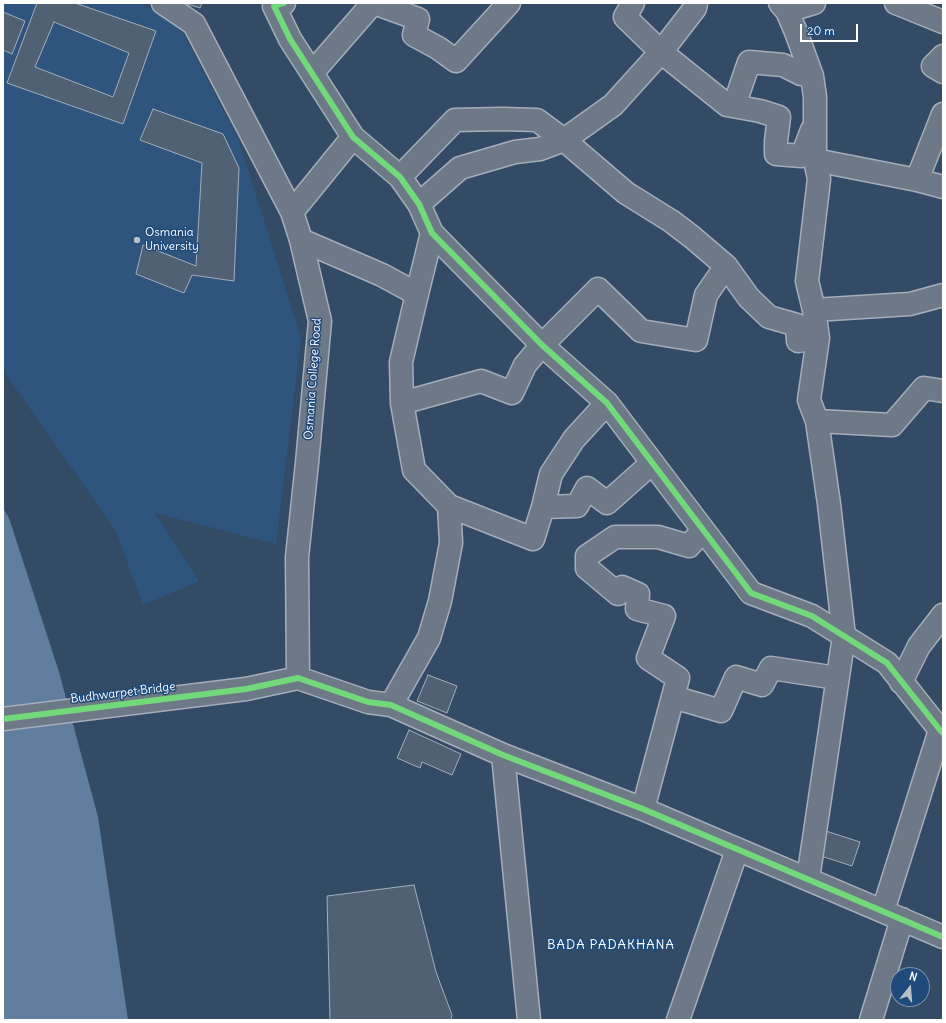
<!DOCTYPE html>
<style>
body{margin:0}
#map{position:relative;width:946px;height:1023px;overflow:hidden;background:#344b65;font-family:Delius,sans-serif}
canvas{display:block}
.frame{position:absolute;inset:0;border:4px solid #fff;pointer-events:none}
.north{position:absolute;left:890px;top:967px;width:40px;height:40px;box-sizing:border-box;background:#1f4a7a;border:1px solid #7992af;border-radius:50%;rotate:17deg;font-size:11px;font-weight:700;line-height:16px;text-align:center;color:#fff}
.north::after{content:'';display:block;margin:auto;width:14px;height:18px;background:#b8c0c9;clip-path:polygon(50% 0,100% 100%,50% 72%,0 100%)}
.scale{position:absolute;left:800px;top:24px;width:58px;height:18px;box-sizing:border-box;border:2px solid #fff;border-top:0;padding-left:5px;font-size:12px;line-height:14px;white-space:nowrap;color:#fff;-webkit-text-stroke:3px #1f4a7a;paint-order:stroke}
</style>
<div id="map">
<canvas width="946" height="1023"></canvas>
<div class="frame"></div>
<div class="north">N</div>
<div class="scale">20 m</div>
</div>
<script>
const ctx = document.querySelector('canvas').getContext('2d');
ctx.lineJoin = 'round';
function fill(path, color) {
  ctx.fillStyle = color;
  ctx.fill(path, 'evenodd');
}
function shape(rows) {
  const path = new Path2D();
  for (const r of rows) {
    path.moveTo(r[0], r[1]);
    for (let i = 2; i < r.length; i += 2) path.lineTo(r[i], r[i + 1]);
  }
  return path;
}
function trace(path, color, width, dash) {
  ctx.strokeStyle = color;
  ctx.lineWidth = width;
  ctx.lineCap = dash ? 'butt' : 'round';
  ctx.setLineDash(dash || []);
  ctx.stroke(path);
}
function write(font, color, halo, rows, align = 'center') {
  ctx.font = font + ' Delius,sans-serif';
  ctx.lineWidth = 3;
  ctx.setLineDash([]);
  ctx.textBaseline = 'middle';
  ctx.strokeStyle = halo;
  ctx.fillStyle = color;
  for (const [text, x, y, turn = 0] of rows) {
    ctx.save();
    ctx.translate(x, y);
    ctx.rotate((+turn || 0) * Math.PI / 180);
    ctx.textAlign = isNaN(turn) ? turn : align;
    if (halo) ctx.strokeText(text, 0, 0);
    ctx.fillText(text, 0, 0);
    ctx.restore();
  }
}
fill(shape([
 [3,3,142,3,180,28,239,141,301,338,276,544,155,513,199,581,143,605,116,531,3,370]
]), '#2f557f');
fill(shape([
 [3,508,9,518,59,672,98,817,128,1020,3,1020]
]), '#617e9e');
const building = shape([
 [37,3,75,3,156,31,123,124,7,83,37,3],
 [54,22,129,53,113,97,35,67,54,22],
 [184,3,202,3,200,8,184,3],
 [3,12,25,21,12,54,3,50,3,12],
 [153,109,223,134,239,168,234,281,192,275,184,293,136,274,143,245,196,266,202,163,140,140,153,109],
 [428,675,457,686,447,713,417,701,428,675],
 [409,730,461,754,452,775,422,762,420,768,397,758,409,730],
 [826,831,860,842,852,866,818,855,826,831],
 [414,885,436,972,452,1015,451,1020,330,1020,327,896,414,885]
]);
fill(building, '#506174');
trace(building, '#a4aeba', 1);
const minor = shape([
 [163,3,194,24,292,212,301,240,320,321,307,463,297,557,298,678],
 [284,3,274,6,290,39,353,137,400,177,419,204,432,233,542,345,607,403,751,593,812,616,887,663,940,730,943,733],
 [374,3,418,19,414,35,438,48,456,61,509,3],
 [633,3,625,17,661,52,727,105,760,111,779,117,776,141,776,154,802,156,812,130],
 [780,3,787,11,796,32,812,76,815,97,815,160,819,179,807,281,814,310,818,338,809,400,817,421,829,504,844,636,808,879],
 [896,3,943,22],
 [787,11,814,3],
 [943,56,933,66,943,72],
 [312,73,373,3],
 [734,106,749,62,783,65,801,74,812,76],
 [815,160,917,180,943,187],
 [400,177,455,120,502,119,537,120,564,140,626,193,671,221,692,237,726,266],
 [917,180,943,114],
 [419,204,460,168,515,152,540,149,564,140,613,105,661,52,695,8,696,3],
 [292,212,353,137],
 [301,240,382,275,417,294],
 [814,310,910,304,943,295],
 [402,403,481,381,512,393,525,365,542,345,598,289,641,331,696,340,706,295,726,266,749,298,769,317,797,325,798,341,818,338],
 [817,421,892,425,924,388,943,391],
 [449,506,533,539,543,507,577,506,587,488,607,503,652,463],
 [543,507,551,474,574,439,607,403],
 [901,682,919,646,943,615],
 [673,697,721,711,736,677,762,685,771,668,837,678],
 [391,705,429,638,440,601,451,543,449,506,414,470,402,403,401,362,417,294,432,233],
 [3,719,246,689,298,678,368,702,391,705,503,755,643,809,943,937],
 [503,755,529,1020],
 [643,809,678,678,648,658,664,616,637,609,638,594,622,587,618,594,587,568,587,556,615,537,658,537,689,546,703,530],
 [883,911,940,730],
 [678,1020,737,850],
 [871,1020,902,919]
]);
trace(minor, '#a4aeba', 25);
trace(minor, '#6d7986', 22);
trace(shape([
 [284,3,274,6,290,39,353,137,400,177,419,204,432,233,542,345,607,403,751,593,812,616,887,663,940,730,943,733],
 [3,719,246,689,298,678,368,702,391,705,503,755,643,809,943,937]
]), '#71d979', 6);
for (const [x, y, r, color] of [
 [137,240,4,"#b8c0c9"]
]) {
  const dot = new Path2D();
  dot.arc(x, y, r, 0, 2 * Math.PI);
  ctx.fillStyle = color;
  ctx.fill(dot);
  trace(dot, '#1f4a7a', 1.5);
}
write('12px', '#fff', '#1f4a7a', [
 ["Osmania",145,233],
 ["University",145,247]
], 'left');
write('12px', '#fff', '#1f4a7a', [
 ["Osmania College Road",313,379,-86],
 ["Budhwarpet Bridge",123,693,-7]
]);
ctx.letterSpacing = '1px';
write('13px', '#fff', '#1f4a7a', [
 ["BADA PADAKHANA",611,945]
]);
ctx.letterSpacing = '0px';
</script>
